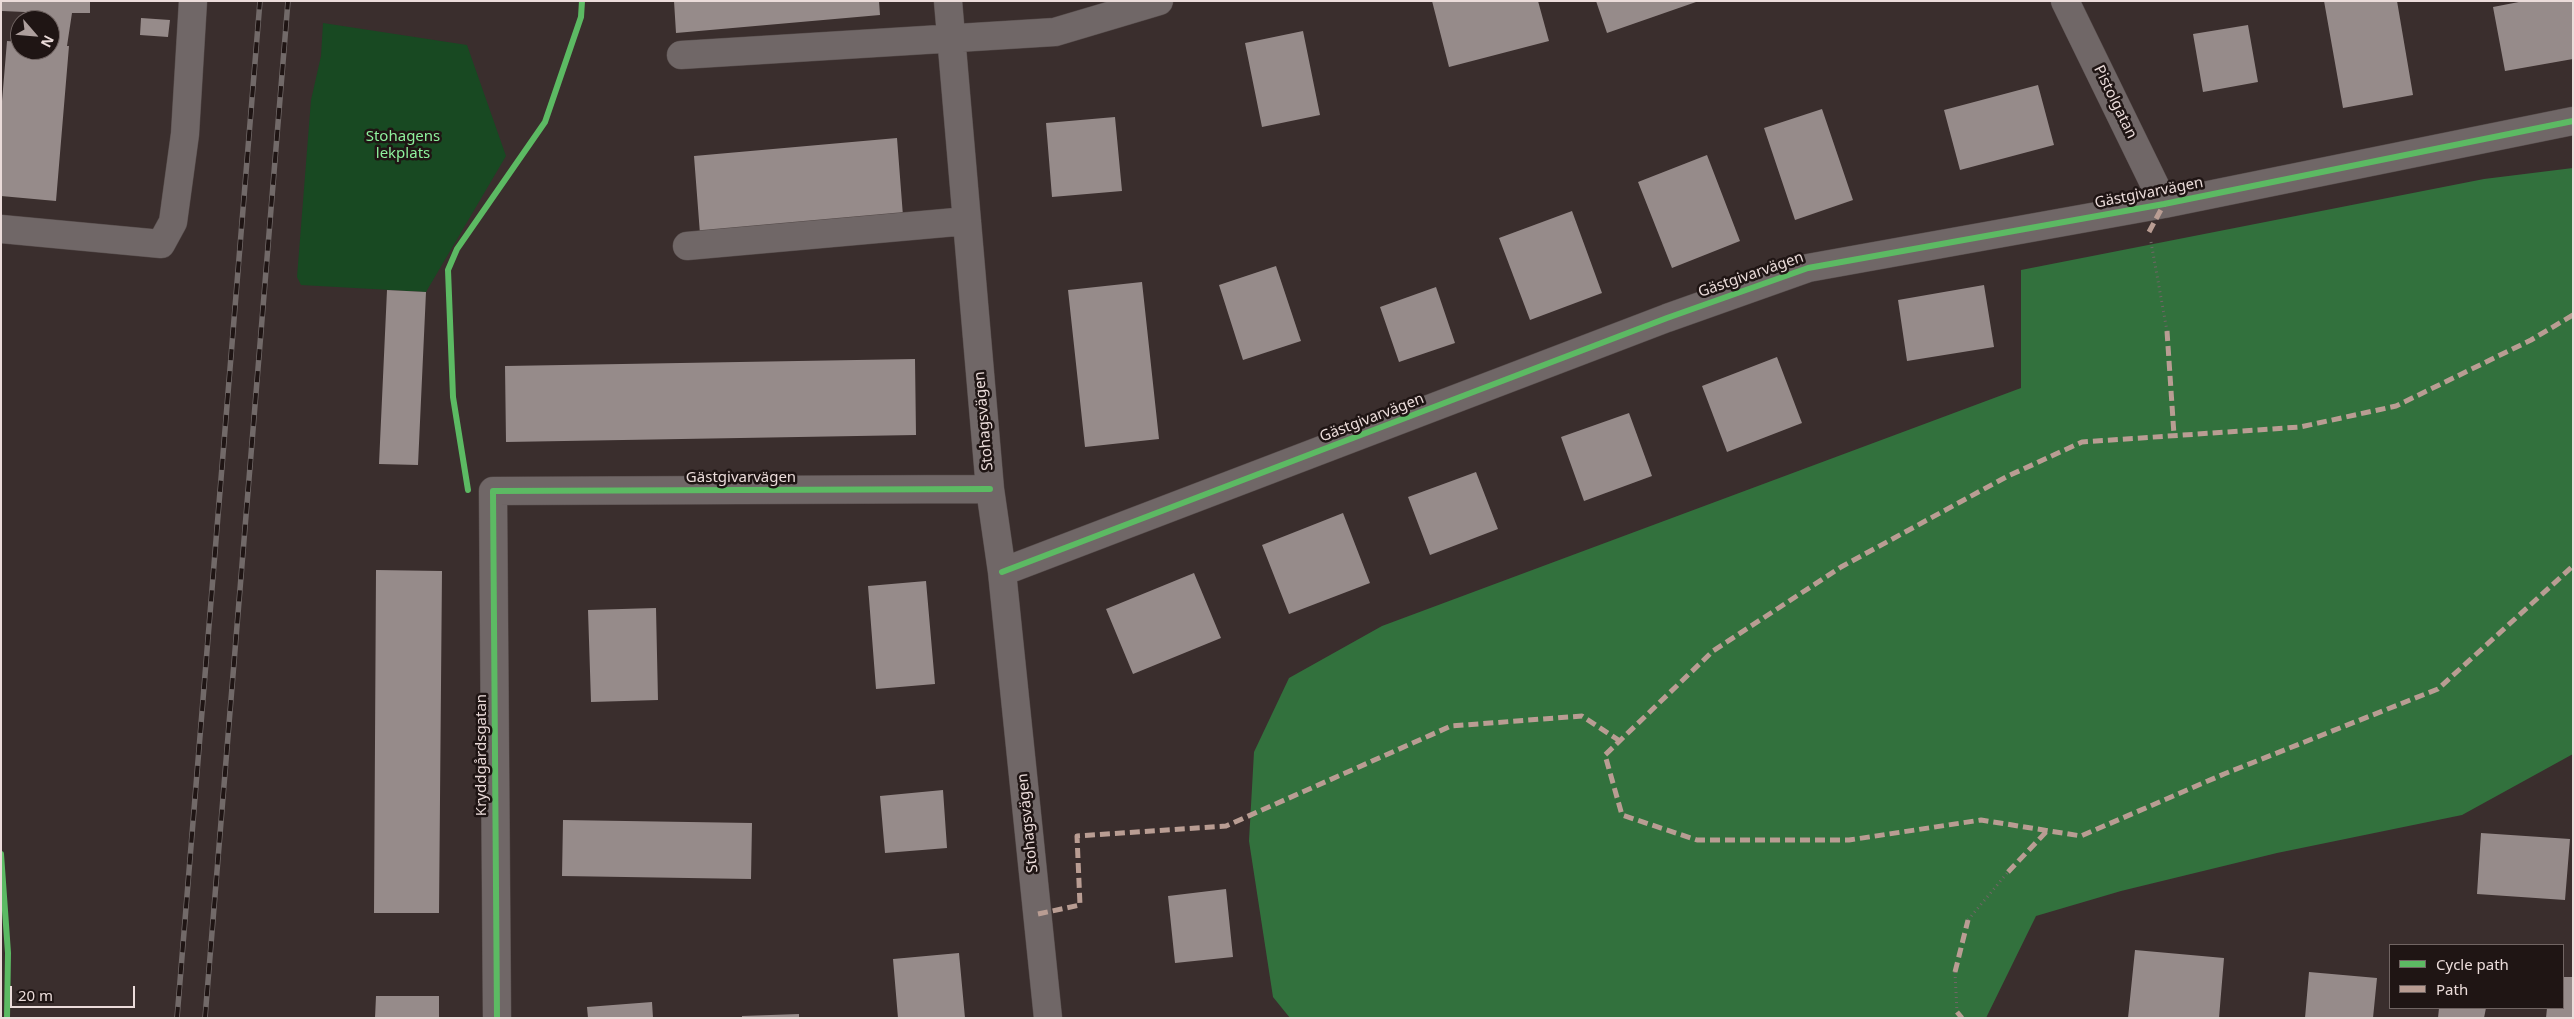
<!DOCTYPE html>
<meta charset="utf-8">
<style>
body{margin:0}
#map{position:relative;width:2574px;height:1019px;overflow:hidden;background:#3a2e2d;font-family:"Noto Sans",sans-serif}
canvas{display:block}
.frame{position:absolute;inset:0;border:2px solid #ebdcda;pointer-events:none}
.legend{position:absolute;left:2389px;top:944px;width:175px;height:65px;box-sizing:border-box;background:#1f1514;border:1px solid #716563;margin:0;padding:6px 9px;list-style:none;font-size:15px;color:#ebdcda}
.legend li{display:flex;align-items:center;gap:10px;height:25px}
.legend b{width:25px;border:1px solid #716563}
.north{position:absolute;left:10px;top:10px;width:50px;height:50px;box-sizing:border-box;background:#1f1514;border:1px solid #716563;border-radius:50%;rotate:117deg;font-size:14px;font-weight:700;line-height:20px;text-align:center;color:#ebdcda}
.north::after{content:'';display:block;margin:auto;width:18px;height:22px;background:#ad9f9d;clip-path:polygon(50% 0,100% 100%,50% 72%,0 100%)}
.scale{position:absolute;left:10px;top:986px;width:125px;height:22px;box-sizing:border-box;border:2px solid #ebdcda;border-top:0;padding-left:6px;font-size:15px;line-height:18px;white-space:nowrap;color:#ebdcda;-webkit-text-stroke:4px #1f1514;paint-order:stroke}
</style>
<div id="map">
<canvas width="2574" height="1019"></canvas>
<div class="frame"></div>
<ul class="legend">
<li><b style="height:6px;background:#5cba63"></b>Cycle path</li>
<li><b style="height:6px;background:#b99d93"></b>Path</li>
</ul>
<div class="north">N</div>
<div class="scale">20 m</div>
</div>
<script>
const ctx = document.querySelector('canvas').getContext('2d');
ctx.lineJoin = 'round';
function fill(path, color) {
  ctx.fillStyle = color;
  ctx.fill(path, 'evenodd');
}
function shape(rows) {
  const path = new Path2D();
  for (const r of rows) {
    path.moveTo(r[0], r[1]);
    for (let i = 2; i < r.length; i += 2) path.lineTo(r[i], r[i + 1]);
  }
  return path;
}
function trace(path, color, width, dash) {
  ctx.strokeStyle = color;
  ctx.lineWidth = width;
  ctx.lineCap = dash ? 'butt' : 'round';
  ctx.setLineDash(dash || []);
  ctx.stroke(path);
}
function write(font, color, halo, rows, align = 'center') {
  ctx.font = font + ' "Noto Sans",sans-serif';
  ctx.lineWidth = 5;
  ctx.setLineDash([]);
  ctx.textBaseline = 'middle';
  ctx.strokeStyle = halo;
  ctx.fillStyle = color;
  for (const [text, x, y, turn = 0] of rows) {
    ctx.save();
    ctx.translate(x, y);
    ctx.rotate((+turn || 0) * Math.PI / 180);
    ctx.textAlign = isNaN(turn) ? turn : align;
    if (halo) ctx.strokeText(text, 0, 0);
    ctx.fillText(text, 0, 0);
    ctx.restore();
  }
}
fill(shape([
 [323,23,467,45,506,156,426,292,301,285,297,277,311,100,321,56]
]), '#184922');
fill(shape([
 [2573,168,2573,754,2462,815,2277,853,2121,891,2036,916,1986,1018,1290,1018,1273,997,1249,841,1254,752,1289,678,1382,626,2021,388,2021,270,2484,179]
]), '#32713d');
fill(shape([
 [2,1,90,1,90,13,72,13,67,46,69,46,56,201,1,196,1,113,7,41,20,42,20,50,50,50,50,20,24,20,25,12,2,11],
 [674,1,879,1,880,15,676,33],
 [1432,1,1538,1,1549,41,1449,67],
 [1596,1,1696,1,1696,2,1607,33],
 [2324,1,2397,1,2413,95,2343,108],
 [2524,1,2573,1,2573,59,2505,71,2493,7],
 [141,18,170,20,168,37,140,35],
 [2248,25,2258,82,2203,92,2193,34],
 [1303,31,1320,115,1262,127,1245,43],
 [2038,85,2054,145,1960,170,1944,110],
 [1822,109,1853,200,1795,220,1764,128],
 [1115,117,1122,191,1052,197,1046,123],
 [897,138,903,216,700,234,694,156],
 [1707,155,1740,241,1672,268,1638,182],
 [1572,211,1602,293,1530,320,1499,238],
 [1276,266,1301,341,1243,360,1219,285],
 [1142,282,1159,439,1085,447,1068,290],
 [1984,285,1994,347,1907,361,1898,300],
 [1436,287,1455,343,1399,362,1380,307],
 [387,290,426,292,418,465,379,464],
 [1777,357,1802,423,1727,452,1702,386],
 [915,359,916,435,506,442,505,366],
 [1629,413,1652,476,1584,501,1561,437],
 [1476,472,1498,529,1430,555,1408,497],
 [1343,513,1370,583,1289,614,1262,545],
 [376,570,442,571,439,913,374,913],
 [1194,573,1221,638,1133,674,1106,609],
 [926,581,935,684,876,689,868,586],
 [656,608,658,700,591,702,588,610],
 [943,790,947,848,885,853,880,796],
 [563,820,752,823,751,879,562,876],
 [2481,833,2570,839,2565,900,2477,894],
 [1226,889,1233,957,1175,963,1168,896],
 [2135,950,2224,958,2219,1018,2128,1018],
 [959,953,965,1018,898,1018,893,959],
 [2309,972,2377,978,2373,1018,2305,1018],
 [2563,977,2573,977,2573,1018,2546,1018,2547,1008,2563,1008],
 [376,996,439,996,439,1018,375,1018],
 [652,1002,653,1018,588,1018,587,1007],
 [2439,1008,2486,1008,2484,1018,2438,1018],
 [799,1014,799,1018,742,1018,742,1016]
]), '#968b8a');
const minor = shape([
 [948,1,990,489,1002,572,1048,1018],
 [2065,1,2164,204],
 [681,55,1055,32,1159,1],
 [1,229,161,244,173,222,185,134,193,1],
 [687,246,967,221],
 [1002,572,1667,318,1808,268,2164,204,2573,121],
 [497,1018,493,491,990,489]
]);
trace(minor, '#554b4a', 29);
trace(shape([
 [2151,242,2167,331],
 [1968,920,2008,872],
 [1955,972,1957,1012]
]), '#6f6665', 3, [1, 4]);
trace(minor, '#706767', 28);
const rail = shape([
 [177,1018,260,1],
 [205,1018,288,1]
]);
trace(rail, '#726a69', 5.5);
trace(rail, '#1f1514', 4, [11]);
trace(shape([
 [2149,232,2164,204],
 [2573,315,2531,340,2396,406,2300,427,2082,442,2006,477,1841,567,1713,651,1605,755,1622,815,1697,840,1849,840,1981,820,2081,836,2224,774,2438,689,2573,566],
 [2167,331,2174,435],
 [2008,872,2047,831],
 [1038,914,1080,905,1077,836,1226,826,1451,726,1582,716,1620,741],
 [1955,972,1968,920],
 [1957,1012,1962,1018]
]), '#b99d93', 5, [10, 5]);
trace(shape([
 [468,490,453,397,448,270,457,249,545,122,581,17,582,1],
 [1002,572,1667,318,1808,268,2164,204,2573,121],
 [1,854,8,953,7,1018],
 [497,1018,493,491,990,489]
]), '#5cba63', 6);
write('15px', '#ebdcda', '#1f1514', [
 ["Pistolgatan",2115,102,64],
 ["Gästgivarvägen",2149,193,-11],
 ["Gästgivarvägen",1751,275,-19],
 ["Gästgivarvägen",1372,418,-21],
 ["Stohagsvägen",984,421,-95],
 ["Gästgivarvägen",741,478],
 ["Kryddgårdsgatan",482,755,-90],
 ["Stohagsvägen",1028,823,-96]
]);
write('15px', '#8ef19d', '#1f1514', [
 ["Stohagens",403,137],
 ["lekplats",403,154]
]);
</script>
